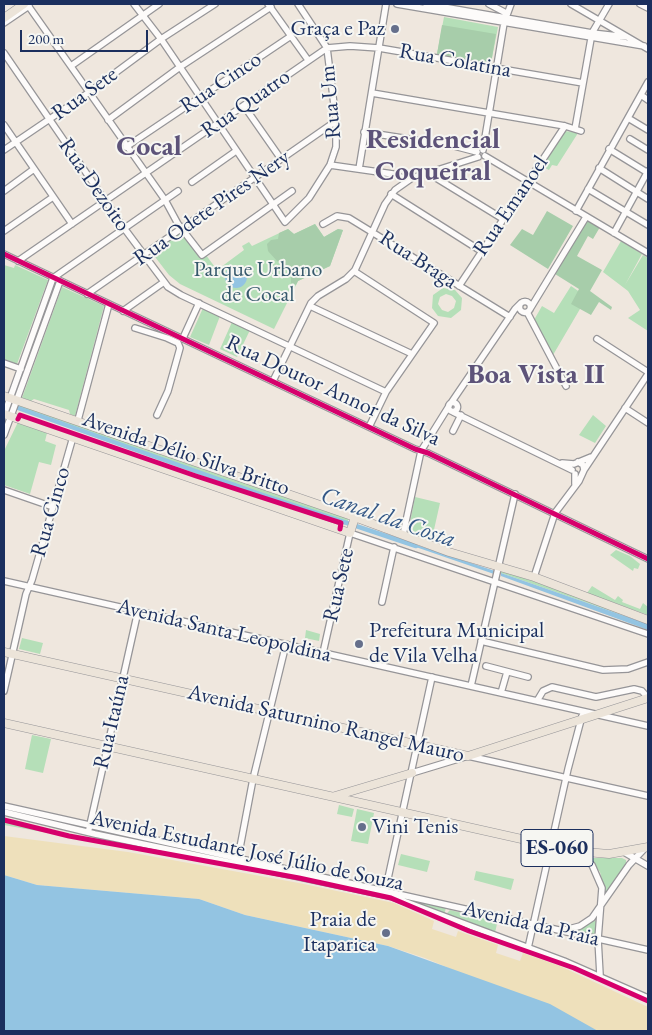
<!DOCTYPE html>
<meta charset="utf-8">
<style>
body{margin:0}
#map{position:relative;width:652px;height:1035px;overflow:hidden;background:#efe7de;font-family:"EB Garamond",serif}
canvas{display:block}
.frame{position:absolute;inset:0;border:5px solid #1b2f5e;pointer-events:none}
.scale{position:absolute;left:20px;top:30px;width:128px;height:22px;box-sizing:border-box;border:2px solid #1b2f5e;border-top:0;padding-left:6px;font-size:15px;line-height:18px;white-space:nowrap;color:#1b2f5e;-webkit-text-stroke:4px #f6f6f2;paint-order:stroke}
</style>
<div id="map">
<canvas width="652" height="1035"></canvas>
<div class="frame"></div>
<div class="scale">200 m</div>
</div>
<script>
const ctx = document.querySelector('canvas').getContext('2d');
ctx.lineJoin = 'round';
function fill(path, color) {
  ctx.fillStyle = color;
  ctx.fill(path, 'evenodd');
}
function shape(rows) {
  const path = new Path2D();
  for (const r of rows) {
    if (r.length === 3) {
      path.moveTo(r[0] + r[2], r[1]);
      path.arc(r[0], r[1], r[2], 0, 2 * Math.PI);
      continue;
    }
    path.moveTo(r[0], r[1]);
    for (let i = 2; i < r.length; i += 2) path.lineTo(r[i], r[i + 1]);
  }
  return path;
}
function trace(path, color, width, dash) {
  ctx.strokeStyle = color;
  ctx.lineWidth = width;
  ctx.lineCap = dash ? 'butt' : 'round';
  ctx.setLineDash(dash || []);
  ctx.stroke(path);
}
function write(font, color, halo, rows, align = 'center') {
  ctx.font = font + ' "EB Garamond",serif';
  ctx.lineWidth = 4;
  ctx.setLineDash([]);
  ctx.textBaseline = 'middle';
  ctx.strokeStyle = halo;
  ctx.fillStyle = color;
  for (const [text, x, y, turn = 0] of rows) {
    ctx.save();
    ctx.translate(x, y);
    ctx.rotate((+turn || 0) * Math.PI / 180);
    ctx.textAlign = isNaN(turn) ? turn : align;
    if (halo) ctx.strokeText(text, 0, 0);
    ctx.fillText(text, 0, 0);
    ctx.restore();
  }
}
fill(shape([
 [444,17,498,27,491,63,437,54],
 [565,131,578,133,557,166,552,165,549,170,541,166],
 [315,224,324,237,338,229,343,230,330,266,298,281,274,329,180,284,169,275,152,253,181,232,200,258,206,255,217,270,244,250,242,246,249,242,252,246,288,229,294,234],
 [621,241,642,254,625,285,643,255,648,258,648,331,628,318,640,310,628,291,603,272],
 [4,265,14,268,15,265,48,280,17,364,4,359],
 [53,285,55,285,16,394,15,393],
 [571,286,587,297,553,355,534,320,542,306,554,313],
 [62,287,104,306,75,416,70,414,69,410,34,399,31,401,22,398],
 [443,288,455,290,462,298,461,310,451,318,438,316,432,308,433,295],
 [446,294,452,296,456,301,454,308,448,312,442,310,438,304,440,297],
 [203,308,220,316,209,345,190,337],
 [232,322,250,330,237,357,220,349],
 [20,404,349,518,346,525,18,409],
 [593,415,606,426,595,443,579,435],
 [18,422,47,433,45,441,56,445,51,465,39,462,30,494,4,485,4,451],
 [415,497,440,503,431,543,408,533],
 [616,550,630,556,640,564,638,569,634,568,633,571,610,555],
 [501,570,648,621,648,624,501,573],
 [592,586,615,600,618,596,623,600,622,602,640,609,643,603,648,607,648,615,587,593],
 [306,630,320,634,319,641,305,638],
 [22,638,43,643,40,654,19,649],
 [32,735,51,739,43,773,25,769],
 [339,805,354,809,352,817,337,814],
 [357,809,374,813,368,844,351,841],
 [4,821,65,836,4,825],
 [96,836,172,854,228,864,95,840],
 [401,854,430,861,427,872,398,865],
 [589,858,622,858,626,860,626,863,606,896,600,872],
 [476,871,514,879,511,890,474,880],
 [393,894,446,908,444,915],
 [450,910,495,921,498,919,495,933,449,916,447,913],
 [593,920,597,921,595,934,576,931]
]), '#b5dfb8');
fill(shape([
 [442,25,496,34,491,63,437,54],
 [547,211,573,226,548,269,510,245,522,229,533,235],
 [587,219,600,227,593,239,588,236,577,256,602,270,590,291,612,307,611,310,599,302,591,315,571,304,579,289,555,274],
 [315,224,324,237,338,229,343,230,330,266,298,281,296,285,291,283,291,271,277,261,268,251,267,244,271,240,278,239,279,233,288,229,294,234]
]), '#a7cdaa');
fill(shape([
 [4,836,128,852,299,883,394,903,434,921,432,929,456,937,458,931,498,945,496,953,520,961,523,953,560,966,648,1007,648,1031,598,1031,425,958,388,946,245,915,199,899,37,885,4,875]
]), '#eee0bb');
fill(shape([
 [236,277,11],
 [411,543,495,571,494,574,410,545],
 [501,573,648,624,648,630,501,576],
 [4,875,37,885,199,899,245,915,388,946,550,1004,598,1031,4,1031]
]), '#93c4e2');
trace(shape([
 [4,403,260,494,416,546]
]), '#93c4e2', 4.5);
const minor = shape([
 [27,4,165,200,178,224,202,255,292,191],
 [134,4,161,39,285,222,309,198,330,165,336,147,336,121,327,48,298,4],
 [268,4,308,60],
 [397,4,644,46],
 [426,4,592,33,627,37],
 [489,4,506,13],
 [571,4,648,49],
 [640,4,648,8],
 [4,23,29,6],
 [4,53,124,228,168,287,181,295,386,392],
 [71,66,159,4],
 [372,93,565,126,581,131],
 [641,95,648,100],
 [244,106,281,159],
 [628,118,648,130],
 [108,120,180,67,271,7],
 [4,125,72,224],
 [575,129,592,33,609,4],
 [364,132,454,146,477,152],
 [630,139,648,150],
 [126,147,291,36],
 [609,149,648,173],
 [4,150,88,93,161,39,215,4],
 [483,150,504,23,511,4],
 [485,156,648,253],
 [330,165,393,174,408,180],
 [599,168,648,199],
 [359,169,386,4],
 [428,173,503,219],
 [192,182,236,151],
 [588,189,648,225],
 [4,191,34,169],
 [391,194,481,251],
 [576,211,648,82],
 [323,224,337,216,349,218,510,317],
 [4,231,53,197],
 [614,233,648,171],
 [4,254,415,449,428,453,648,559],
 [18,261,327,48,350,46,379,48,583,83],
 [354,271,434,323,386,392,369,427],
 [53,278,178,191],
 [459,286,565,126],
 [87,294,336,121],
 [525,307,5.5],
 [310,306,412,354],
 [530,309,586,217],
 [123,311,164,282],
 [527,312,566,386],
 [135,328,167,338,178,343,180,348,168,391,157,415],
 [183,338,199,303],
 [597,339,648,372],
 [4,363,21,369],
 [273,381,311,303,318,296,346,279,355,270,385,204,395,190,412,178,478,157],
 [453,407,4.5],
 [451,403,515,309,521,303],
 [625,408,648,423],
 [453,412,572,470],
 [4,415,53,278],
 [78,420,109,304],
 [453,431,461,415],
 [4,435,60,281],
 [562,463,574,464,591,457],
 [584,470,648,374],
 [575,484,575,474],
 [4,490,53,507],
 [403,535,421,451,449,406],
 [534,577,555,513,579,481,584,470,583,465,578,462],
 [4,581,648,726],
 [382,602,394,547],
 [481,641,603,670,628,669,648,662],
 [323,653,350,533,648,634],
 [486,666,528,677],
 [471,686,515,494],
 [4,691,26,594,32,580,73,437],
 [501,693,507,672],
 [537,701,543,691,552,687,596,697,634,689,642,691,648,698],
 [412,773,468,756,648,796],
 [4,806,648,950],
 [4,812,95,834,390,896,564,961,648,998],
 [89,829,138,611],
 [577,852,592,865,602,888,598,939,600,975],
 [624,852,648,866],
 [238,858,253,779,286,644],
 [385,892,432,677],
 [565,930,580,926,592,918,629,865,645,848],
 [528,948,568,769,582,716]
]);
const major = shape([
 [4,18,24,4],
 [4,396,349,515,449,552,534,577,648,620],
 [4,414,350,533,355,517],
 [4,652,468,756,648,698],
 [4,723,575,851,609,854,648,847],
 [335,796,412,773]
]);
trace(minor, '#969598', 8);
trace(major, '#969598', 9);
trace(minor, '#fdfbfa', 5.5);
trace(major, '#ece4d9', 8);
trace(shape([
 [4,254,415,449,428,453,648,559],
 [18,419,20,415,196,476,341,523,340,529],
 [4,820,69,836,299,878,391,898,469,931,574,968,648,1001]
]), '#d6006c', 5);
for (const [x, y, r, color] of [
 [395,29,5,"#656f8b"],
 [359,644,5,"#656f8b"],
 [362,827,5,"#656f8b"],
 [386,933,5,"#656f8b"]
]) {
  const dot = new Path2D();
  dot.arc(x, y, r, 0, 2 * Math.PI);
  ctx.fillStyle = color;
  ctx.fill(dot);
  trace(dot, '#f6f6f2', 2);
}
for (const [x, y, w] of [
 [557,848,72]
]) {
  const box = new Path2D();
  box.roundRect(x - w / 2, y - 18.5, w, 37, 4);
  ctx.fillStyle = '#f6f6f2';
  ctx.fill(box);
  trace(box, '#1b2f5e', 1);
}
write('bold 21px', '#1b2f5e', null, [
 ["ES-060",557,848]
]);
write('22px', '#1b2f5e', '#f6f6f2', [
 ["Graça e Paz",385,29],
 ["Prefeitura Municipal",369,631,"left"],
 ["de Vila Velha",369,656,"left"],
 ["Vini Tenis",372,827,"left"],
 ["Praia de",376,920],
 ["Itaparica",376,945]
], 'right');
write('22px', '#1b2f5e', '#f6f6f2', [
 ["Rua Colatina",455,61,10],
 ["Rua Cinco",221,83,-34],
 ["Rua Sete",85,94,-36],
 ["Rua Um",331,102,-95],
 ["Rua Quatro",246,104,-35],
 ["Rua Dezoito",94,185,55],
 ["Rua Emanoel",511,206,-56],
 ["Rua Odete Pires Nery",212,208,-35],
 ["Rua Braga",418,260,33],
 ["Rua Doutor Annor da Silva",333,391,25],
 ["Avenida Délio Silva Britto",186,454,19],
 ["Rua Cinco",51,512,-74],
 ["Rua Sete",339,585,-77],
 ["Avenida Santa Leopoldina",224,631,13],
 ["Rua Itaúna",112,722,-77],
 ["Avenida Saturnino Rangel Mauro",326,724,13],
 ["Avenida Estudante José Júlio de Souza",247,851,12],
 ["Avenida da Praia",531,924,13]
]);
write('22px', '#36596c', '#f6f6f2', [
 ["Parque Urbano",258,270],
 ["de Cocal",258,295]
]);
write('italic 24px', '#335786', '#f6f6f2', [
 ["Canal da Costa",388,518,19]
]);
write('bold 28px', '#5d5379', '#f6f6f2', [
 ["Residencial",433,140],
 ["Coqueiral",433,172],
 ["Cocal",149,147],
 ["Boa Vista II",536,375]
]);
</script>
